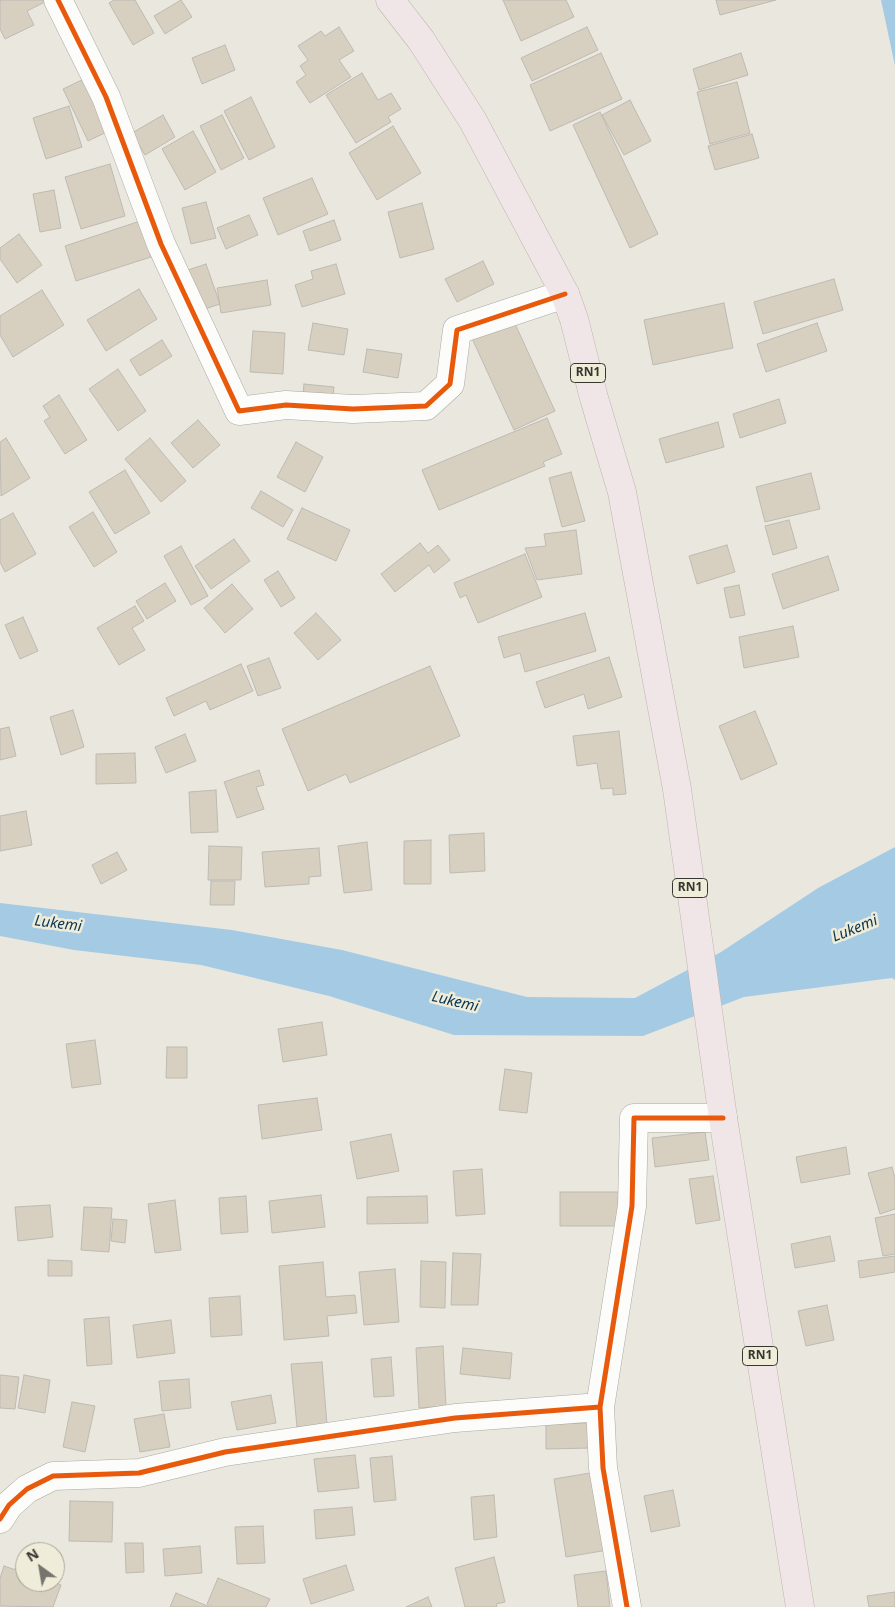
<!DOCTYPE html>
<style>
body{margin:0}
#map{position:relative;width:895px;height:1607px;overflow:hidden;background:#eae8de;font-family:"Noto Sans",sans-serif}
canvas{display:block}
.north{position:absolute;left:15px;top:1542px;width:50px;height:50px;box-sizing:border-box;background:#efecd9;border:1px solid #a5a395;border-radius:50%;rotate:328deg;font-size:14px;font-weight:700;line-height:20px;text-align:center;color:#37362f}
.north::after{content:'';display:block;margin:auto;width:18px;height:22px;background:#76746c;clip-path:polygon(50% 0,100% 100%,50% 72%,0 100%)}
</style>
<div id="map">
<canvas width="895" height="1607"></canvas>
<div class="north">N</div>
</div>
<script>
const ctx = document.querySelector('canvas').getContext('2d');
ctx.lineJoin = 'round';
function fill(path, color) {
  ctx.fillStyle = color;
  ctx.fill(path, 'evenodd');
}
function shape(rows) {
  const path = new Path2D();
  for (const r of rows) {
    path.moveTo(r[0], r[1]);
    for (let i = 2; i < r.length; i += 2) path.lineTo(r[i], r[i + 1]);
  }
  return path;
}
function trace(path, color, width, dash) {
  ctx.strokeStyle = color;
  ctx.lineWidth = width;
  ctx.lineCap = dash ? 'butt' : 'round';
  ctx.setLineDash(dash || []);
  ctx.stroke(path);
}
function write(font, color, halo, rows, align = 'center') {
  ctx.font = font + ' "Noto Sans",sans-serif';
  ctx.lineWidth = 5;
  ctx.setLineDash([]);
  ctx.textBaseline = 'middle';
  ctx.strokeStyle = halo;
  ctx.fillStyle = color;
  for (const [text, x, y, turn = 0] of rows) {
    ctx.save();
    ctx.translate(x, y);
    ctx.rotate((+turn || 0) * Math.PI / 180);
    ctx.textAlign = isNaN(turn) ? turn : align;
    if (halo) ctx.strokeText(text, 0, 0);
    ctx.fillText(text, 0, 0);
    ctx.restore();
  }
}
fill(shape([
 [881,0,895,0,895,66],
 [895,847,895,980,892,978,744,997,643,1036,454,1035,329,996,201,965,74,950,0,936,0,903,232,930,342,950,527,997,635,998,721,952,818,888]
]), '#a5cbe4');
const building = shape([
 [0,0,44,0,45,2,27,11,34,25,5,39,0,29,0,0],
 [114,0,135,0,154,33,133,45,109,3,114,0],
 [181,0,192,17,165,34,154,16,181,0],
 [503,0,566,0,574,17,521,41,503,0],
 [716,0,776,0,720,15,716,0],
 [339,27,354,51,339,60,351,77,310,103,296,82,306,75,300,66,308,60,298,46,321,31,325,36,339,27],
 [587,27,598,50,532,81,521,58,587,27],
 [225,45,235,70,202,84,192,58,225,45],
 [601,53,622,99,550,131,530,85,601,53],
 [741,53,748,75,699,90,693,69,741,53],
 [362,73,378,100,391,93,401,109,388,117,391,122,356,143,326,95,362,73],
 [88,77,113,129,88,141,63,89,88,77],
 [737,82,750,133,710,144,697,92,737,82],
 [251,97,275,147,249,160,224,111,251,97],
 [630,100,651,141,624,155,602,115,630,100],
 [69,106,82,147,46,159,33,118,69,106],
 [600,112,658,234,630,248,573,125,600,112],
 [163,115,175,137,145,155,132,133,163,115],
 [222,115,244,158,221,170,200,126,222,115],
 [393,126,421,173,377,200,349,153,393,126],
 [193,131,216,172,185,190,162,149,193,131],
 [752,134,759,158,715,170,708,146,752,134],
 [110,164,125,216,81,229,65,177,110,164],
 [312,178,328,214,278,235,263,198,312,178],
 [54,190,61,228,40,232,33,194,54,190],
 [206,202,216,238,191,244,182,208,206,202],
 [422,203,434,249,400,258,388,212,422,203],
 [249,215,258,235,226,249,217,228,249,215],
 [334,220,341,240,310,251,303,231,334,220],
 [140,221,151,257,76,281,65,246,140,221],
 [19,234,42,265,17,283,0,259,0,248,19,234],
 [483,261,494,284,457,302,445,279,483,261],
 [206,264,220,304,202,310,188,270,206,264],
 [336,264,345,294,302,307,295,285,313,279,311,271,336,264],
 [834,279,843,310,763,334,754,302,834,279],
 [267,280,271,305,221,313,217,288,267,280],
 [139,289,157,319,106,351,87,320,139,289],
 [42,290,64,325,13,357,0,335,0,316,42,290],
 [724,303,733,348,653,365,644,320,724,303],
 [511,315,555,411,514,430,470,334,511,315],
 [313,323,348,329,344,355,308,350,313,323],
 [817,323,827,351,766,372,757,344,817,323],
 [253,331,285,333,283,374,250,372,253,331],
 [162,340,172,356,140,376,130,360,162,340],
 [367,349,402,354,398,378,363,372,367,349],
 [118,369,146,411,118,431,89,389,118,369],
 [304,384,334,387,332,406,302,404,304,384],
 [59,395,87,440,65,454,44,421,50,417,43,406,59,395],
 [779,399,786,423,740,438,733,414,779,399],
 [547,418,562,454,543,462,545,466,439,510,422,470,547,418],
 [198,420,220,445,193,468,171,443,198,420],
 [718,422,724,447,666,463,659,439,718,422],
 [6,438,30,478,1,496,0,442,6,438],
 [150,438,186,481,161,502,125,459,150,438],
 [296,442,323,457,305,492,277,477,296,442],
 [125,470,150,513,115,534,89,492,125,470],
 [571,472,585,521,562,527,549,478,571,472],
 [811,473,820,509,765,522,756,487,811,473],
 [261,491,293,510,283,527,251,508,261,491],
 [302,508,350,530,336,561,287,539,302,508],
 [93,512,117,552,94,567,69,527,93,512],
 [13,513,36,554,5,572,0,562,0,520,13,513],
 [789,520,797,548,773,555,765,526,789,520],
 [576,530,582,574,537,580,525,548,546,546,544,534,576,530],
 [234,539,250,561,211,589,195,566,234,539],
 [420,543,428,553,438,545,450,560,434,573,429,565,395,592,381,574,420,543],
 [727,545,735,572,697,584,689,556,727,545],
 [181,546,208,596,191,605,164,556,181,546],
 [525,554,542,597,478,623,466,595,460,598,454,583,525,554],
 [828,556,839,590,783,609,772,574,828,556],
 [278,571,295,598,281,607,264,580,278,571],
 [165,583,176,601,147,619,136,601,165,583],
 [232,584,253,609,225,633,204,608,232,584],
 [739,585,745,615,730,618,724,588,739,585],
 [135,606,144,621,132,628,145,650,119,665,97,628,135,606],
 [316,613,341,640,318,660,294,633,316,613],
 [585,613,596,651,525,672,520,653,504,658,498,637,585,613],
 [23,617,38,651,20,659,5,625,23,617],
 [793,626,799,657,744,668,739,637,793,626],
 [609,657,622,697,588,709,584,694,545,708,536,682,609,657],
 [269,658,281,688,258,696,247,666,269,658],
 [241,664,253,691,210,710,206,701,174,716,166,698,241,664],
 [430,666,460,736,350,783,346,774,308,791,282,729,430,666],
 [73,710,84,747,61,755,50,717,73,710],
 [755,711,777,764,741,780,719,726,755,711],
 [9,727,16,756,0,760,0,729,9,727],
 [619,731,626,794,613,795,613,788,601,789,597,763,577,766,573,736,619,731],
 [185,734,196,761,166,773,155,747,185,734],
 [135,753,136,783,96,784,96,754,135,753],
 [259,770,264,785,256,787,264,809,237,818,224,782,259,770],
 [216,790,218,832,191,833,189,792,216,790],
 [26,811,32,845,0,851,0,816,26,811],
 [484,833,485,871,450,873,449,835,484,833],
 [431,840,431,884,404,884,404,841,431,840],
 [367,842,372,890,344,893,338,846,367,842],
 [209,846,242,847,241,880,208,880,209,846],
 [319,848,321,876,309,877,309,884,265,887,262,852,319,848],
 [117,852,127,870,101,884,92,865,117,852],
 [211,881,235,881,234,905,210,905,211,881],
 [322,1022,327,1055,283,1062,278,1029,322,1022],
 [95,1040,101,1084,72,1088,66,1044,95,1040],
 [167,1047,187,1047,187,1078,166,1078,167,1047],
 [505,1069,532,1073,527,1113,499,1110,505,1069],
 [317,1098,322,1130,262,1139,258,1105,317,1098],
 [705,1132,709,1160,655,1167,652,1138,705,1132],
 [391,1134,399,1171,357,1179,350,1142,391,1134],
 [846,1147,850,1174,801,1183,796,1157,846,1147],
 [892,1167,895,1178,895,1209,880,1214,868,1173,892,1167],
 [482,1169,485,1214,456,1216,453,1171,482,1169],
 [713,1176,720,1220,696,1224,689,1179,713,1176],
 [560,1192,619,1192,619,1226,560,1226,560,1192],
 [321,1195,325,1227,272,1233,269,1201,321,1195],
 [246,1196,248,1232,221,1234,219,1198,246,1196],
 [427,1196,428,1223,367,1224,367,1197,427,1196],
 [175,1200,181,1250,155,1253,148,1204,175,1200],
 [50,1205,53,1237,18,1241,15,1207,50,1205],
 [84,1207,112,1208,109,1252,81,1250,84,1207],
 [895,1214,895,1254,883,1256,875,1218,895,1214],
 [113,1219,127,1220,125,1243,111,1241,113,1219],
 [830,1236,835,1261,795,1268,791,1244,830,1236],
 [453,1253,481,1254,478,1305,451,1305,453,1253],
 [895,1256,895,1272,860,1278,858,1261,895,1256],
 [48,1260,72,1261,72,1276,48,1276,48,1260],
 [421,1261,446,1262,445,1308,420,1307,421,1261],
 [323,1262,326,1297,355,1295,357,1313,327,1316,329,1336,284,1340,279,1266,323,1262],
 [395,1269,399,1322,364,1325,359,1272,395,1269],
 [240,1296,242,1335,211,1337,209,1298,240,1296],
 [827,1305,834,1340,806,1346,798,1311,827,1305],
 [109,1317,112,1364,87,1366,84,1319,109,1317],
 [171,1320,175,1353,137,1358,133,1325,171,1320],
 [443,1346,446,1406,419,1408,416,1348,443,1346],
 [463,1348,512,1353,510,1379,460,1374,463,1348],
 [391,1357,394,1396,374,1397,371,1359,391,1357],
 [322,1362,327,1425,297,1427,291,1364,322,1362],
 [0,1375,19,1377,15,1409,0,1408,0,1375],
 [24,1375,50,1380,45,1413,18,1408,24,1375],
 [189,1379,191,1408,162,1411,159,1381,189,1379],
 [271,1395,276,1423,237,1430,231,1402,271,1395],
 [72,1402,95,1406,85,1452,63,1447,72,1402],
 [164,1414,170,1447,140,1452,134,1419,164,1414],
 [592,1423,592,1448,546,1449,546,1424,592,1423],
 [355,1455,359,1488,318,1492,314,1459,355,1455],
 [392,1456,396,1500,374,1502,370,1458,392,1456],
 [596,1472,608,1550,566,1557,554,1479,596,1472],
 [673,1490,680,1526,651,1532,644,1496,673,1490],
 [494,1495,497,1537,474,1540,471,1497,494,1495],
 [70,1501,113,1502,112,1542,69,1541,70,1501],
 [352,1507,355,1535,316,1539,314,1510,352,1507],
 [263,1526,265,1563,237,1564,235,1527,263,1526],
 [125,1543,143,1543,144,1572,126,1573,125,1543],
 [200,1546,202,1573,165,1576,163,1549,200,1546],
 [494,1557,505,1602,496,1604,497,1607,465,1607,455,1568,494,1557],
 [346,1565,354,1590,311,1604,303,1579,346,1565],
 [4,1566,25,1573,25,1582,53,1582,61,1585,53,1607,0,1606,0,1578,4,1566],
 [606,1571,610,1607,578,1607,574,1575,606,1571],
 [218,1578,270,1599,266,1607,213,1607,207,1604,218,1578],
 [895,1592,895,1607,869,1607,867,1596,895,1592],
 [176,1593,210,1607,170,1607,176,1593],
 [428,1597,432,1607,406,1607,428,1597]
]);
fill(building, '#d7cfc0');
trace(building, '#bdbab3', 1);
const minor = shape([
 [58,0,106,97,161,244,239,411,286,405,353,409,426,406,450,384,457,330,565,294],
 [0,1519,9,1505,27,1489,53,1476,139,1473,225,1452,455,1418,600,1407],
 [627,1607,603,1468,600,1407,632,1206,634,1118,723,1118]
]);
const trunk = shape([
 [390,0,421,40,473,121,565,294,574,319,594,398,622,492,677,789,723,1118,800,1607]
]);
trace(minor, '#aaa8a0', 29);
trace(trunk, '#c0b3b0', 29);
trace(minor, '#fcfcfa', 28);
trace(trunk, '#f0e6e7', 28);
trace(shape([
 [58,0,106,97,161,244,239,411,286,405,353,409,426,406,450,384,457,330,565,294],
 [0,1519,9,1505,27,1489,53,1476,139,1473,225,1452,455,1418,600,1407],
 [627,1607,603,1468,600,1407,632,1206,634,1118,723,1118]
]), '#e8590c', 5);
for (const [x, y, w] of [
 [588,373,35],
 [690,888,35],
 [760,1356,35]
]) {
  const box = new Path2D();
  box.roundRect(x - w / 2, y - 9.5, w, 19, 4);
  ctx.fillStyle = '#efecd9';
  ctx.fill(box);
  trace(box, '#37362f', 1);
}
write('bold 12px', '#37362f', null, [
 ["RN1",588,373],
 ["RN1",690,888],
 ["RN1",760,1356]
]);
write('italic 15px', '#0a3652', '#efecd9', [
 ["Lukemi",58,924,7],
 ["Lukemi",855,929,-22],
 ["Lukemi",455,1002,13]
]);
</script>
